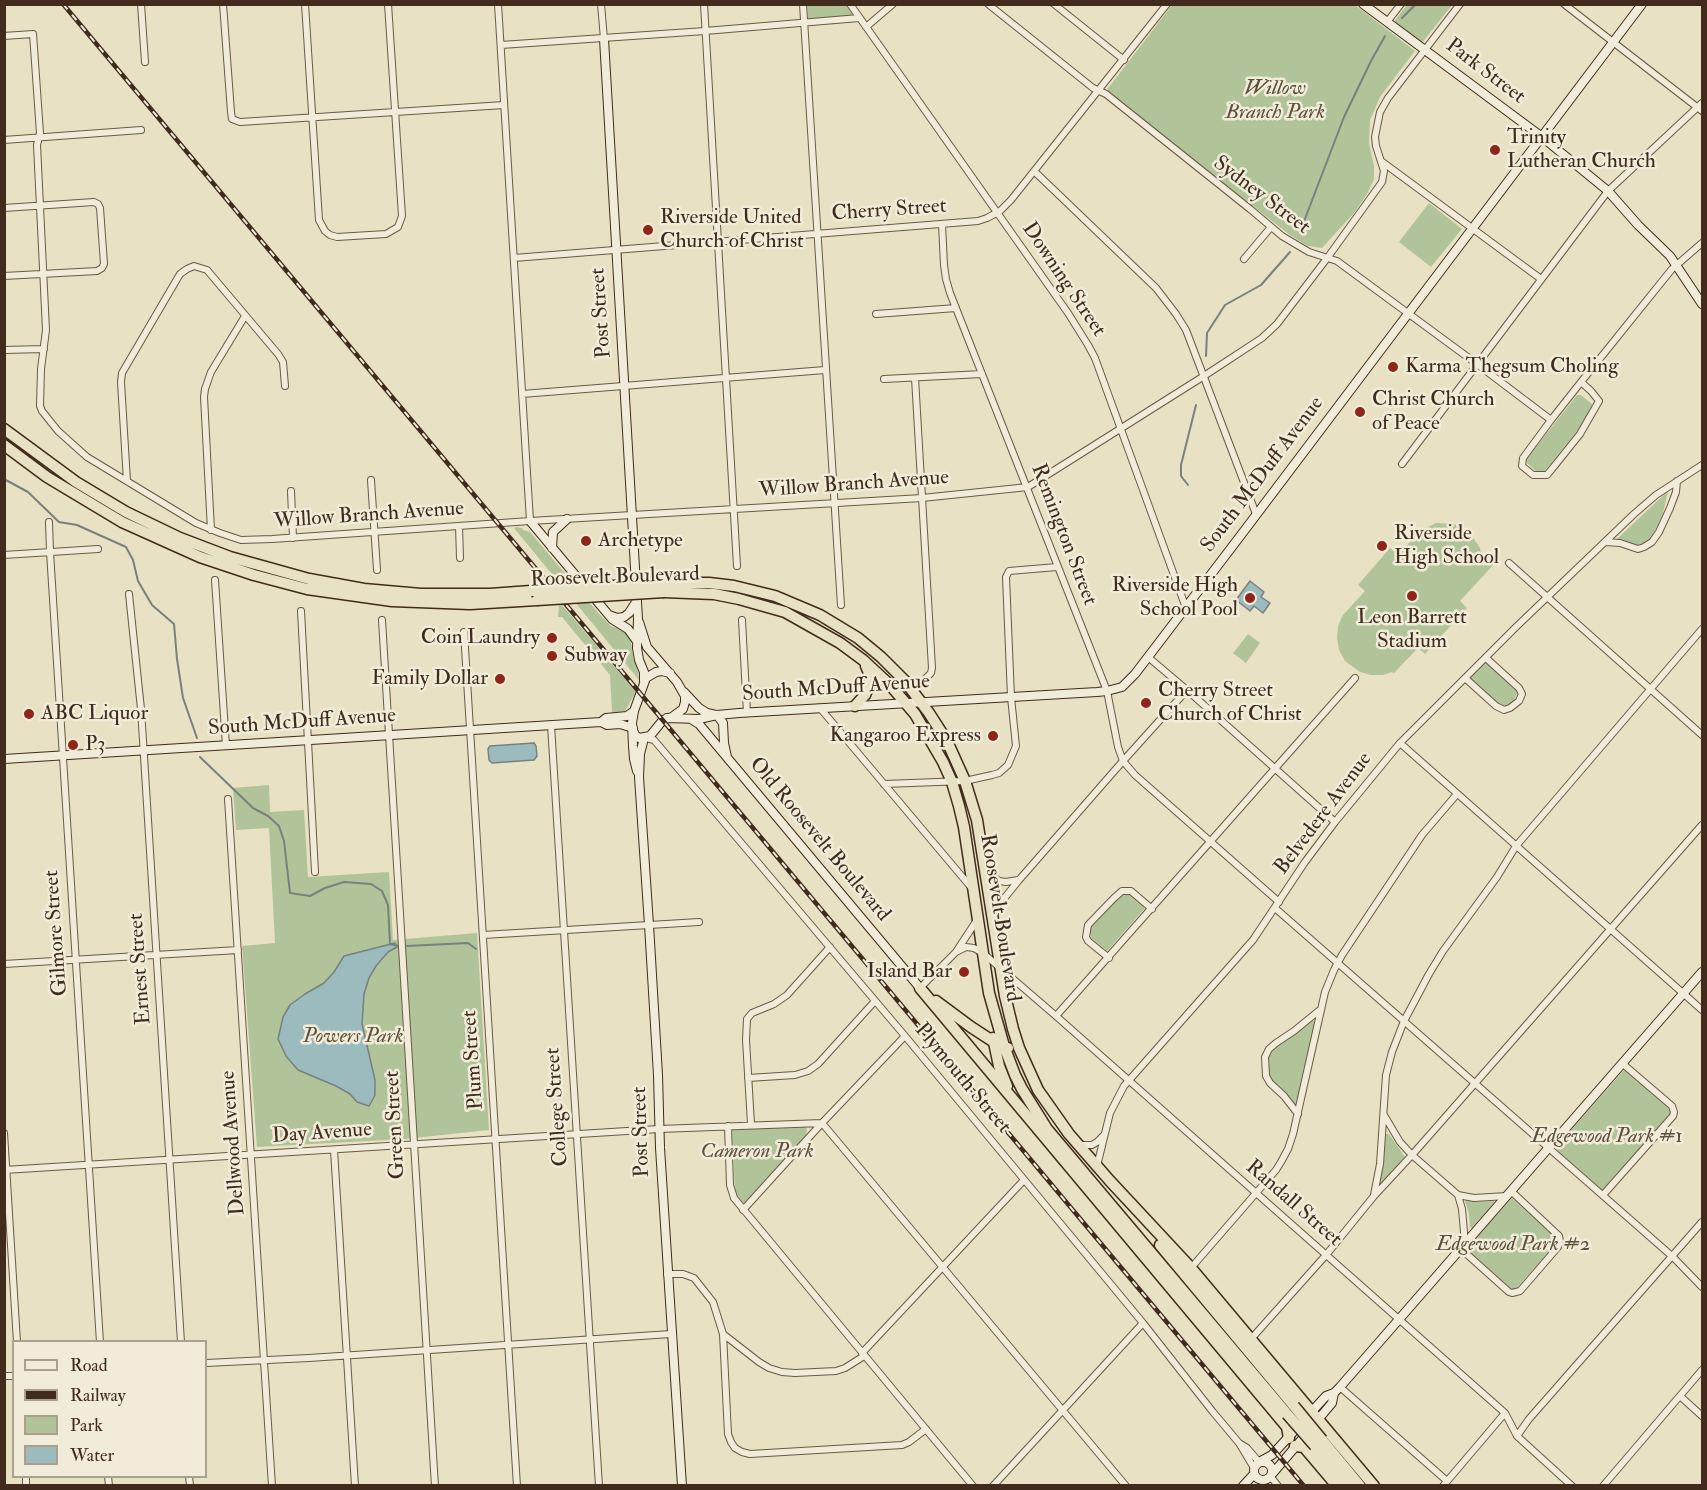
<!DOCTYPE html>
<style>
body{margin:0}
#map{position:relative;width:1707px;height:1490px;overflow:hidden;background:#e9e1c4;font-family:"IM FELL Double Pica",serif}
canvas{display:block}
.frame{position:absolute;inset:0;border:6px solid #412b1c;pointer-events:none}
.legend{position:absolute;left:12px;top:1340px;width:195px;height:138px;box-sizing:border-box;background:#f1ecd9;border:2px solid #ab9f8d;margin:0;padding:8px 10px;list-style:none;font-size:18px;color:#412b1c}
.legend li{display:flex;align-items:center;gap:12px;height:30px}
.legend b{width:30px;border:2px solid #ab9f8d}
</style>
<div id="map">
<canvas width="1707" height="1490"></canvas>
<div class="frame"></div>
<ul class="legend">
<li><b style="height:8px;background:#f1ecd9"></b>Road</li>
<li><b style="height:8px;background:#412b1c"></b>Railway</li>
<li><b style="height:16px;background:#b1c499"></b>Park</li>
<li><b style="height:16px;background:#9cbbbf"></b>Water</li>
</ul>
</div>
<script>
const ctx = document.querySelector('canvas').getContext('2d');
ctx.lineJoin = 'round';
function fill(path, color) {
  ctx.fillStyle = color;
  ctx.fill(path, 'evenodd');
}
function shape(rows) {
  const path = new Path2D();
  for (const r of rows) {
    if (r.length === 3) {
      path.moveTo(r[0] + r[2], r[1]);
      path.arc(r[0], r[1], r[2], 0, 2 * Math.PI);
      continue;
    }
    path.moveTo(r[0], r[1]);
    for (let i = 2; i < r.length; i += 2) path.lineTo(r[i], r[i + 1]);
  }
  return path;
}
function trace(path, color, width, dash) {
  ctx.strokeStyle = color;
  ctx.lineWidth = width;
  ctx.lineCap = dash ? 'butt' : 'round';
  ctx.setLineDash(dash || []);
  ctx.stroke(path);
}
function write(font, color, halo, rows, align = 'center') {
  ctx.font = font + ' "IM FELL Double Pica",serif';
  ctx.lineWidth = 5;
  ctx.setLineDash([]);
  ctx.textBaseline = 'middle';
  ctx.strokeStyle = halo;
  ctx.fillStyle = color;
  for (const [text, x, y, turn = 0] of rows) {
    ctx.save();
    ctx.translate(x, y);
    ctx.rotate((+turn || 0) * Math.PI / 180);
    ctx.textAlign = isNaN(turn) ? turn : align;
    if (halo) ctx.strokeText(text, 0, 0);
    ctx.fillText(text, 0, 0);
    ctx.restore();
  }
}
fill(shape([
 [807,5,846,5,853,15,808,19],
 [1172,5,1355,5,1415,51,1380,97,1370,120,1369,143,1374,166,1374,179,1367,194,1354,213,1322,248,1308,246,1290,235,1106,91],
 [1407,5,1452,5,1422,43,1393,23],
 [1429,203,1462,229,1431,267,1399,242],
 [1577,395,1581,395,1592,404,1593,406,1592,412,1544,472,1537,472,1527,463,1527,458],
 [1668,491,1663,513,1651,539,1646,543,1637,545,1628,543,1617,539],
 [1436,523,1454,524,1470,533,1480,548,1483,567,1491,557,1496,562,1460,601,1467,608,1425,654,1418,648,1394,673,1392,672,1383,675,1371,675,1360,672,1345,661,1339,650,1337,638,1338,626,1343,615,1365,591,1358,585,1390,548,1398,555,1420,531],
 [516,527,522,528,523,530,530,532,600,615,611,626,622,630,628,635,631,642,633,656,638,672,639,680,514,528],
 [559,605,562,605,636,692,625,711,612,713,610,675,562,617,558,617],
 [1248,634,1260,643,1246,663,1233,653],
 [1487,660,1516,688,1517,694,1514,700,1508,706,1503,707,1494,702,1469,678],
 [269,785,270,812,304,810,308,877,389,872,393,940,477,933,489,1130,405,1139,257,1147,242,946,275,943,269,828,236,830,233,788],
 [1123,893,1131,894,1144,905,1145,908,1107,951,1091,938,1090,929,1117,897],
 [1311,1021,1314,1021,1315,1024,1297,1105,1295,1106,1271,1081,1267,1069,1269,1055,1280,1042,1302,1029],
 [1624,1070,1673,1111,1602,1190,1555,1148],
 [804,1126,807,1129,806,1136,744,1203,740,1202,735,1191,732,1128],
 [1387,1134,1389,1134,1405,1157,1378,1187,1385,1147,1385,1135],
 [1512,1198,1560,1240,1514,1291,1466,1249],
 [1467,1200,1477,1202,1494,1201,1494,1203,1472,1228,1470,1227,1469,1214,1465,1201]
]), '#b1c499');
const water = shape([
 [1250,581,1264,592,1261,597,1270,603,1263,613,1254,606,1250,611,1236,600,1250,581],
 [534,743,536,746,537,756,534,760,492,763,489,760,488,749,490,746,534,743],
 [395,943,397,947,388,952,376,966,369,978,364,994,362,1024,375,1080,375,1095,369,1106,357,1102,350,1094,336,1086,298,1070,286,1056,278,1039,283,1017,290,1005,305,994,324,983,334,972,344,956,395,943]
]);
fill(water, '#9cbbbf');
trace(water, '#78817e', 1.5);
trace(shape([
 [1402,18,1416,4],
 [1303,224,1344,117,1371,61,1385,36],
 [1206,356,1207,333,1225,305,1261,285,1290,252],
 [4,479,28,492,59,522,77,525,126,547,133,560,138,581,152,605,174,624,177,659,183,698,197,738],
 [1188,485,1181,476,1181,465,1196,405],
 [200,757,253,808,268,816,279,826,284,841,290,893,310,896,325,888,344,882,371,884,382,891,388,905,390,944,399,946],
 [407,946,468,943,476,949]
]), '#78817e', 2);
const street = shape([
 [141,4,145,62],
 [223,4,231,112,232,119,240,122,504,105],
 [305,4,319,220,325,231,330,235,337,237,386,234,398,227,402,216,388,4],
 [498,4,530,521],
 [601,4,604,39],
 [704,4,737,566],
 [803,4,841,605],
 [850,4,1068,313,1088,345,1095,358,1186,608],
 [988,4,1093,88,1106,94,1250,209,1282,236,1309,252,1337,261,1477,364,1551,420],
 [1054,4,1124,60],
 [1564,4,1702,111],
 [1387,22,1401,4],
 [866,27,893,4],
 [4,36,33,34,40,133,37,145,46,330,41,369,40,406,42,411,58,431,87,457,196,523,220,533,241,540,272,539,530,521,922,498,1028,487,1204,376,1262,338,1277,324,1328,257,1382,182,1384,171,1376,146,1375,137,1380,112,1388,98,1460,4],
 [501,45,705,31,859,18],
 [4,140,141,130],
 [1381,161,1541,279],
 [1034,171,1156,288,1176,314,1186,330,1256,514],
 [4,208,94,202,98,204,100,208,104,264,102,268,97,271,4,276],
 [942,224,944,265,946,279,950,293,1107,691,1118,747,1123,761,1135,775,1279,902],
 [514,258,978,221,987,218,1000,211,1011,200,1167,4],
 [1244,259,1271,227],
 [876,314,956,308],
 [4,350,44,349],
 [915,378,932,668,931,673,926,678],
 [884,379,982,374],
 [1581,382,1591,391,1599,401,1580,434,1556,464,1547,475,1533,475,1522,466,1523,458,1551,420,1581,382,1672,269,1702,243],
 [522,394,825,370],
 [1402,464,1608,191,1702,103],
 [371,480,377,570],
 [127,481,121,382,122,373,180,274,187,269,194,266,207,270,278,354,283,362,285,386],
 [291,491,293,538],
 [49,522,50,552,100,1342],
 [459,526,460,558],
 [211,530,204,397,205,389,211,372,245,316],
 [1606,542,1620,543,1638,549,1644,547,1652,542,1659,532,1670,508,1676,492,1677,481],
 [4,555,98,549],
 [1509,563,1702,735],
 [215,580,226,746],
 [129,594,141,709,181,1342],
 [301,611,315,872],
 [382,620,435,1486],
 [742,620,747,713],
 [464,632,517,1486],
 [1148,657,1187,690,1335,822],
 [1465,678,1496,706,1504,710,1510,708,1519,701,1522,694,1519,688,1486,658],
 [820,708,970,886],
 [551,725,599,1486],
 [646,738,654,740,905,1036,1143,1323,1213,1412,1239,1443,1254,1468],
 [1400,743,1702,1010],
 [884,784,965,781,992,775,999,773,1008,765,1016,746,1011,697,1006,577,1009,571,1057,567],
 [228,799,272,1486],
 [987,871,999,881,1006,882,1018,880],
 [1275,908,1673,1257,1702,1287],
 [994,916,996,908,1002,901,1019,880,1123,761,1187,690],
 [483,935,699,922],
 [956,952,966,947,974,948,984,954,1056,1016,1505,1413,1517,1436,1572,1486],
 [1109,958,1088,941,1086,937,1088,925,1114,898,1122,891,1131,891,1152,909],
 [4,964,238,950],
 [920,988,956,952,977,920],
 [1056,1016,1355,678],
 [748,1078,795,1075,808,1071,818,1064,875,1001],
 [1298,1114,1284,1096,1270,1083,1266,1076,1265,1057,1269,1049,1276,1043,1294,1031,1321,1009],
 [1384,1115,1400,1142,1412,1155,1458,1195,1474,1198,1507,1196],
 [822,1123,1126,1486],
 [751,1124,746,1040,747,1019,752,1013,774,1004,787,995,830,947],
 [728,1126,730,1185,734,1198,973,1486],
 [4,1133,17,1342],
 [1079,1145,1092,1145,1097,1142,1104,1135],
 [334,1150,355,1486],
 [1097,1166,1110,1113,1124,1086,1253,940,1305,862,1335,822,1400,743,1516,627,1634,514,1656,495,1702,465],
 [4,1170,659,1129,822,1123],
 [1374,1195,1380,1164,1386,1075,1392,1052,1404,1021,1429,974,1443,951,1497,877,1516,846,1702,629],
 [1458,1195,1462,1209,1465,1244],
 [1603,1195,1673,1116,1674,1112,1672,1106,1623,1064],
 [743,1210,822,1123,905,1036],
 [1461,1249,1509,1292,1512,1293,1520,1291,1558,1247,1560,1241,1559,1236,1511,1191],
 [1191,1268,1276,1170,1281,1162,1288,1149,1293,1134,1325,992,1334,970,1342,955,1422,835,1457,794],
 [667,1274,683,1274,694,1278,713,1302,723,1334,728,1434,731,1442,735,1448,742,1452,750,1454,902,1445,909,1442,926,1429],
 [723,1334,759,1362,769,1368,782,1372,795,1373,836,1371,845,1368,864,1356],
 [1251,1339,1326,1255,1374,1196,1412,1155,1702,825],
 [862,1353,1024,1180],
 [206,1363,309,1358,671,1334],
 [4,1376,14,1376],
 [1340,1387,1447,1481],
 [1680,1396,1702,1416],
 [1517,1436,1529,1419,1702,1222],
 [1239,1443,1247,1448,1259,1462],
 [26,1476,26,1486],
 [108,1476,109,1486],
 [189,1476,190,1486],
 [1271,1477,1278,1486],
 [993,1486,1143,1323],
 [1443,1486,1505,1413],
 [1603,1486,1702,1370]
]);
const secondary = shape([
 [1363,4,1542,137,1608,191,1638,225,1670,256,1702,304],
 [604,39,638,619,637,648,639,660,644,672,644,681],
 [530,521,612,619,628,629,636,640],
 [552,548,553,532,567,519],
 [609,615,617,618,624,617,629,613,636,602],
 [684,692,699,708,707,713,716,715],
 [717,715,723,723,724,743,727,757],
 [667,718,699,719,717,715,739,713,1097,692,1107,691,1122,687,1135,674,1241,535,1642,4],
 [691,719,699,724,920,988],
 [601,722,607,725,620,724,633,728],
 [633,730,635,735,639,738,650,736,663,720,672,717,683,709,685,702,685,696,677,682,647,647,639,622],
 [644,738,640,754,639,777,649,925,658,1075,660,1148,682,1486],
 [4,759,601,722,606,718,627,716,634,711],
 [637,771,634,759,633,746,632,723,634,711,646,678,656,672,662,671,670,673],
 [1316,1422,1332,1403,1334,1393],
 [1261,1461,1272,1455,1326,1396,1334,1393,1340,1387,1702,972],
 [1263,1471,9],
 [1273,1473,1308,1432],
 [1243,1486,1254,1474]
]);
const highway = shape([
 [4,429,76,482,126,512,180,538,230,557,309,579,364,589,421,594,490,594,531,591],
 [4,445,47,477,122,522,200,557,254,575,307,589,392,601,470,604,537,600],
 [663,583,709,583,734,586,775,596,820,615,858,638,881,657,905,681,929,713,947,741,965,781,977,820,1005,996,1013,1029,1019,1048,1038,1090,1069,1134,1110,1181,1191,1268,1374,1486],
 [664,592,714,594,739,599,785,612,840,643,863,660,891,686,915,714,943,762,952,782,959,806,964,827,989,993,1004,1046,1015,1075,1022,1089,1047,1129,1287,1414],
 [855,706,865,695,870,683,870,675,866,666],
 [920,988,1287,1427,1289,1438],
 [936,1001,971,1027,994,1042,1008,1048],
 [993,1038,999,1066,1007,1086],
 [1160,1245,1294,1406],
 [1322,1440,1360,1486],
 [1295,1446,1304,1447,1337,1486],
 [1315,1446,1348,1486]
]);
trace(street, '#6b5846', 8);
trace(secondary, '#412b1c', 10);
trace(highway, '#412b1c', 13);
trace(street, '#f1ecd9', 6);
trace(secondary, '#f1ecd9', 8);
trace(highway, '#e9e1c4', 10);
const rail = shape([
 [63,4,1304,1486]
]);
trace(rail, '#412b1c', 4.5);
trace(rail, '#f1ecd9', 2, [7]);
const highwayBridge = shape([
 [531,591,663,583],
 [537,600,664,592],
 [1294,1406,1322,1440],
 [1287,1414,1315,1446]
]);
trace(highwayBridge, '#412b1c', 13, []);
trace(highwayBridge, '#e9e1c4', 10);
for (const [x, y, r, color] of [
 [1495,150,6,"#8f2418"],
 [648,230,6,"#8f2418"],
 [1393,367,6,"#8f2418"],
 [1360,412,6,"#8f2418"],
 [586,541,6,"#8f2418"],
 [1382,546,6,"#8f2418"],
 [1412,596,6,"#8f2418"],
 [1250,598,6,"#8f2418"],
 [552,638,6,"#8f2418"],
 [552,656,6,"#8f2418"],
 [500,679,6,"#8f2418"],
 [1146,703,6,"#8f2418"],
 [29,714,6,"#8f2418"],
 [993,736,6,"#8f2418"],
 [73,745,6,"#8f2418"],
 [964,972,6,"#8f2418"]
]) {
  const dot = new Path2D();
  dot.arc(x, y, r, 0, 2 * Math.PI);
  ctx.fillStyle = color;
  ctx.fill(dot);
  trace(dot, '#f1ecd9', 2);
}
write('21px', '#412b1c', '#f1ecd9', [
 ["Park Street",1485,72,37],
 ["Sydney Street",1261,196,37],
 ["Cherry Street",889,211,-4],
 ["Downing Street",1063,280,56],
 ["Post Street",602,313,-94],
 ["South McDuff Avenue",1263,475,-53],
 ["Willow Branch Avenue",854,485,-4],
 ["Willow Branch Avenue",369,516,-4],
 ["Remington Street",1063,535,69],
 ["Roosevelt Boulevard",615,578,-2],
 ["South McDuff Avenue",836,689,-4],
 ["South McDuff Avenue",302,723,-4],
 ["Belvedere Avenue",1324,814,-53],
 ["Old Roosevelt Boulevard",819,840,50],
 ["Roosevelt Boulevard",999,918,81],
 ["Gilmore Street",57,933,-94],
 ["Ernest Street",141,969,-94],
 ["Plum Street",474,1060,-94],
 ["Plymouth Street",962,1079,50],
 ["College Street",558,1107,-94],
 ["Green Street",396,1125,-93],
 ["Post Street",642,1132,-92],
 ["Day Avenue",322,1134,-4],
 ["Dellwood Avenue",234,1143,-94],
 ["Randall Street",1293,1204,41]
]);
write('italic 21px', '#5d513b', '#f1ecd9', [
 ["Willow",1275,89],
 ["Branch Park",1275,113],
 ["Powers Park",353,1037],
 ["Edgewood Park #1",1607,1137],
 ["Cameron Park",757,1152],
 ["Edgewood Park #2",1513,1245]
]);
write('21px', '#412b1c', '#f1ecd9', [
 ["Trinity",1507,138],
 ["Lutheran Church",1507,162],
 ["Riverside United",660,218],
 ["Church of Christ",660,242],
 ["Karma Thegsum Choling",1405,367],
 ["Christ Church",1372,400],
 ["of Peace",1372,424],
 ["Riverside",1394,534],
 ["High School",1394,558],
 ["Archetype",598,541],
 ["Riverside High",1238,586,"right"],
 ["School Pool",1238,610,"right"],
 ["Leon Barrett",1412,618,"center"],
 ["Stadium",1412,642,"center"],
 ["Coin Laundry",540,638,"right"],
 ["Subway",564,656],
 ["Family Dollar",488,679,"right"],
 ["Cherry Street",1158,691],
 ["Church of Christ",1158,715],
 ["ABC Liquor",41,714],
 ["Kangaroo Express",981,736,"right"],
 ["P3",85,745],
 ["Island Bar",952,972,"right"]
], 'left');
</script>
